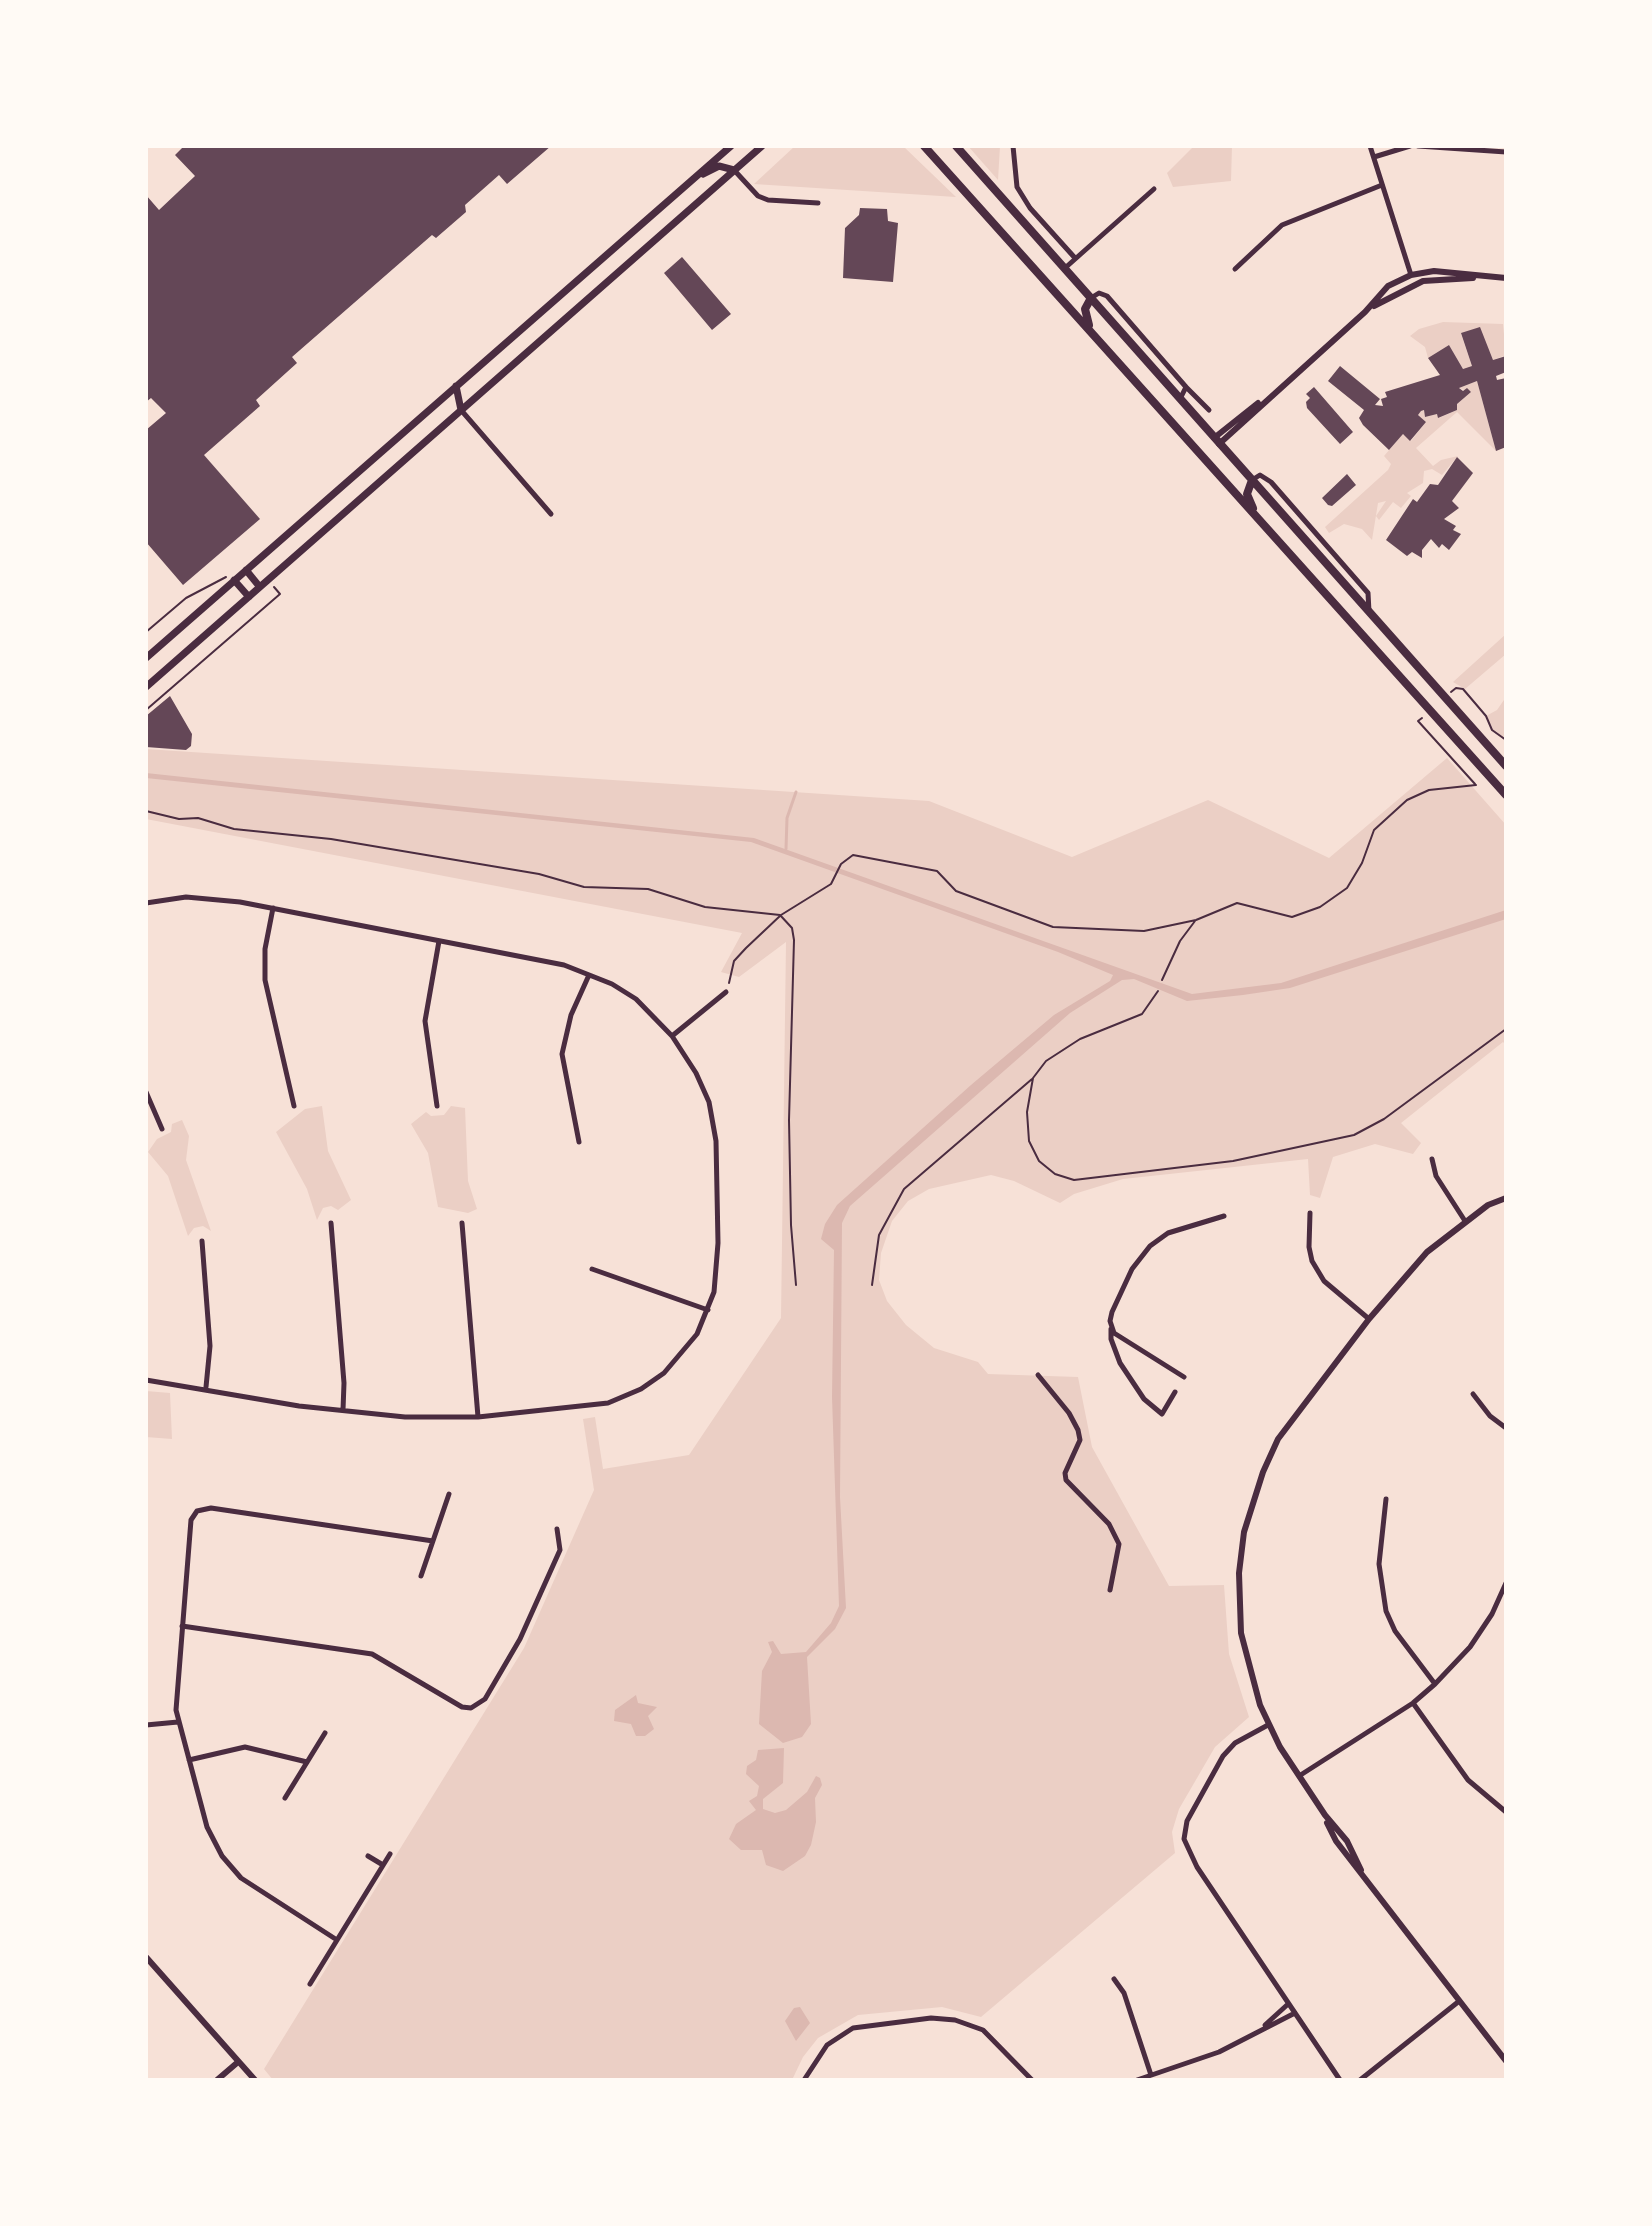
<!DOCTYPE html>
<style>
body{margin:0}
#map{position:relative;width:1652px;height:2226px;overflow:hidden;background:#f7e1d7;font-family:"PT Sans",sans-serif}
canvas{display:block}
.frame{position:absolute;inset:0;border:148px solid #fffaf5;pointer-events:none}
</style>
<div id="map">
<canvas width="1652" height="2226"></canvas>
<div class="frame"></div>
</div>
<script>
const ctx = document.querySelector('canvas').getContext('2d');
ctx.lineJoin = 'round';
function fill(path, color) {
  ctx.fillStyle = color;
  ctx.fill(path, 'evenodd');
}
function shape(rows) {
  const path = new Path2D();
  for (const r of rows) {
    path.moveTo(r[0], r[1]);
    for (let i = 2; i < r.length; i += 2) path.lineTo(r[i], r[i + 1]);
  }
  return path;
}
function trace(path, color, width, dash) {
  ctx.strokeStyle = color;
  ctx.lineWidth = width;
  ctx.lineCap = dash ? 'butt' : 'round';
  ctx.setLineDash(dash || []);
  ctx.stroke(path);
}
fill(shape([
 [795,146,903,146,956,197,754,184],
 [968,146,1000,146,998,180],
 [1194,146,1232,146,1231,181,1173,187,1167,173],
 [1443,322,1503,324,1506,355,1493,360,1479,328,1461,334,1472,366,1463,369,1449,345,1428,358,1425,347,1410,336,1419,329],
 [1477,381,1496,451,1457,412,1416,448,1433,466,1441,460,1458,456,1442,475,1432,469,1424,471,1423,483,1407,493,1411,496,1401,508,1393,502,1379,520,1376,516,1386,501,1378,503,1372,540,1362,529,1344,524,1329,533,1325,527,1388,470,1391,464,1384,456,1403,434,1411,441,1426,422,1418,415,1421,411,1424,410,1425,417,1437,414,1439,418,1457,410,1457,404,1471,392,1459,388],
 [1506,634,1506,654,1465,689,1453,682],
 [1506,697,1506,740,1492,730,1486,716,1497,710],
 [146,749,929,801,1072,857,1208,800,1329,858,1447,758,1506,825,1506,1045,1503,1042,1401,1123,1421,1143,1413,1154,1375,1144,1333,1157,1320,1198,1310,1195,1308,1159,1123,1179,1074,1194,1060,1203,1014,1181,991,1175,929,1189,908,1201,892,1221,881,1253,879,1280,887,1301,906,1325,934,1348,978,1362,988,1374,1078,1377,1092,1447,1169,1586,1224,1585,1229,1654,1249,1717,1215,1747,1179,1809,1172,1832,1175,1853,981,2017,942,2007,858,2015,818,2038,803,2057,792,2080,273,2080,264,2069,524,1648,594,1490,583,1419,595,1417,603,1469,689,1455,781,1318,786,942,739,977,721,972,742,933,146,819],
 [322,1106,328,1151,351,1200,338,1210,331,1206,323,1208,317,1220,307,1189,276,1132,305,1109],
 [451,1106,465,1108,468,1181,477,1209,468,1213,438,1207,428,1153,411,1124,426,1112,431,1116,444,1115],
 [182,1120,189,1136,186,1160,211,1231,203,1226,194,1228,188,1236,168,1176,148,1152,157,1139,171,1132,172,1124],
 [146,1391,170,1393,172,1439,146,1437]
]), '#ebcfc5');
fill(shape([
 [146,773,754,838,1192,994,1281,983,1506,910,1506,919,1290,988,1243,995,1187,1001,1134,979,1122,980,1070,1013,850,1206,842,1223,840,1497,846,1608,835,1629,807,1657,811,1724,802,1737,783,1743,759,1724,762,1671,772,1652,768,1642,773,1641,781,1654,806,1652,831,1623,839,1606,832,1397,834,1250,821,1239,825,1224,837,1205,971,1085,1054,1015,1110,981,1113,975,1058,952,751,842,146,778],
 [636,1695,638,1703,657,1707,648,1716,654,1729,645,1736,636,1736,631,1724,614,1721,615,1710],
 [784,1748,783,1783,763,1799,763,1809,775,1813,786,1810,807,1792,816,1776,820,1778,822,1785,815,1798,816,1822,811,1845,805,1856,783,1871,766,1865,762,1850,741,1850,729,1839,736,1824,756,1810,749,1801,757,1796,759,1786,746,1774,747,1766,756,1760,758,1750],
 [800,2007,810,2023,796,2041,785,2021,794,2008]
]), '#dcb8b0');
trace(shape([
 [786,849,787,818,796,792]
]), '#dcb8b0', 3);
fill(shape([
 [184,146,551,146,507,184,499,175,465,205,466,212,436,238,432,235,292,357,297,363,256,400,260,406,204,455,260,519,183,585,146,542,146,430,166,413,151,398,146,402,146,195,159,210,195,176,175,155],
 [860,208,887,209,888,221,898,223,893,282,843,278,845,228,859,215],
 [682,257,731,314,712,330,664,273],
 [1480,327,1493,360,1506,356,1506,372,1496,376,1497,380,1506,378,1506,447,1496,451,1477,381,1459,388,1463,391,1467,388,1471,392,1457,404,1457,410,1438,418,1437,414,1425,417,1424,410,1421,411,1418,415,1426,422,1410,441,1403,434,1389,450,1363,425,1359,418,1364,410,1328,381,1340,366,1380,399,1375,405,1383,406,1381,399,1387,397,1385,392,1440,375,1428,358,1449,345,1463,369,1472,366,1461,333],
 [1314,387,1353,432,1340,444,1307,408,1306,402,1310,398,1306,394],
 [1457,457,1473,473,1452,501,1459,508,1444,519,1456,526,1453,530,1461,534,1449,550,1442,544,1439,548,1431,539,1422,550,1422,558,1412,552,1407,556,1386,540,1413,499,1417,502,1430,484,1438,485],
 [1347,474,1356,485,1332,506,1328,505,1322,498],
 [170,696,192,734,191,746,186,750,146,747,146,716]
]), '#644757');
trace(shape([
 [146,632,186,598,226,577],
 [1451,692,1456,688,1463,689,1486,716,1492,730,1506,740],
 [146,710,280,594,274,587],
 [1422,718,1418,721,1475,784],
 [146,811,179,819,198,818,234,829,331,839,539,874,584,887,648,889,705,907,780,915,792,928,794,940,789,1120,791,1225,796,1285],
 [1162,980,1180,941,1195,921],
 [729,983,734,961,746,948,781,915,831,884,841,864,853,855,937,871,956,891,1053,927,1144,931,1196,920,1237,903,1292,917,1320,907,1347,888,1362,863,1374,830,1407,800,1429,790,1476,785],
 [1158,991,1142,1014,1080,1039,1046,1061,1033,1078,1027,1112,1029,1141,1039,1161,1055,1174,1074,1180,1233,1161,1354,1135,1384,1119,1506,1029],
 [872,1285,879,1235,904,1189,1032,1079]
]), '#4a2c40', 2);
trace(shape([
 [1013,146,1017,187,1030,208,1075,258],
 [1370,146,1411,275],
 [1418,146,1506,152],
 [1374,157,1410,146],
 [734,170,758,196,768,200,818,203],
 [1065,268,1154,189],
 [1235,269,1282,225,1382,185],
 [1091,298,1099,293,1107,296,1186,387,1180,399],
 [1186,387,1209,410],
 [461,410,551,514],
 [1252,480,1260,475,1271,482,1368,593,1369,612],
 [146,903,186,897,240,902,564,965,612,984,636,999,672,1036,696,1073,709,1102,716,1141,718,1243,714,1292,697,1334,664,1373,641,1389,608,1403,478,1417,405,1417,299,1406,146,1380],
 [273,908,265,949,265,980,294,1106],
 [672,1036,726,992],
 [146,1092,162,1129],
 [437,1106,425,1021,439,941],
 [579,1142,562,1054,571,1015,589,975],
 [1432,1159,1436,1176,1465,1221],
 [1310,1213,1309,1247,1312,1261,1324,1281,1369,1319],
 [331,1223,344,1383,343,1410],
 [462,1223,478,1417],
 [202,1241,210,1346,206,1387],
 [592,1269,708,1310],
 [1111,1329,1111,1339,1120,1363,1144,1399,1162,1414,1175,1392],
 [1038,1375,1069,1413,1078,1430,1080,1440,1065,1473,1066,1480,1109,1524,1119,1544,1110,1590],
 [1184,1377,1114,1333,1110,1321,1112,1312,1132,1269,1150,1246,1168,1233,1224,1216],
 [1473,1394,1490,1416,1506,1428],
 [1386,1499,1379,1564,1386,1611,1395,1631,1435,1684],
 [421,1576,449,1494],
 [182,1626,372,1654,462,1707,471,1708,485,1699,520,1639,560,1550,557,1529],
 [1413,1703,1468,1780,1506,1812],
 [146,1725,178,1722],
 [1268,1725,1235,1743,1223,1756,1187,1821,1184,1839,1197,1867,1340,2080],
 [189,1760,245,1747,307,1762],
 [1299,1776,1413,1703,1435,1684,1470,1647,1492,1614,1506,1583],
 [285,1798,325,1733],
 [368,1856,383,1865],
 [337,1940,241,1878,222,1856,207,1827,176,1710,191,1520,197,1511,211,1508,433,1541],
 [1114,1979,1124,1993,1151,2075],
 [310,1984,390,1854],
 [1265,2025,1287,2005],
 [804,2080,827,2045,853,2028,931,2018,955,2020,983,2030,1032,2080],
 [1137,2080,1219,2052,1293,2014],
 [1360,2080,1458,2002]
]), '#4a2c40', 5);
trace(shape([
 [1374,306,1423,281,1473,278],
 [1214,438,1258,403],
 [1219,444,1365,312,1388,286,1411,275,1434,271,1506,278],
 [1327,1823,1336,1841,1506,2061],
 [1361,1870,1347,1841,1325,1815,1280,1747,1260,1705,1241,1633,1239,1573,1244,1532,1263,1472,1278,1439,1369,1319,1427,1252,1488,1205,1506,1198],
 [146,1957,255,2080],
 [217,2080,238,2062]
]), '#4a2c40', 6);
trace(shape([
 [703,174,719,166,734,170],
 [456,386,461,410],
 [246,570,259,586],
 [234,580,249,597],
 [146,658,731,146],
 [146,687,762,146]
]), '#4a2c40', 7);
trace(shape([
 [924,146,1506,795],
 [956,146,1506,766],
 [1089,325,1085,309,1091,298],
 [1252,480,1247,494,1253,508]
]), '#4a2c40', 8);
</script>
